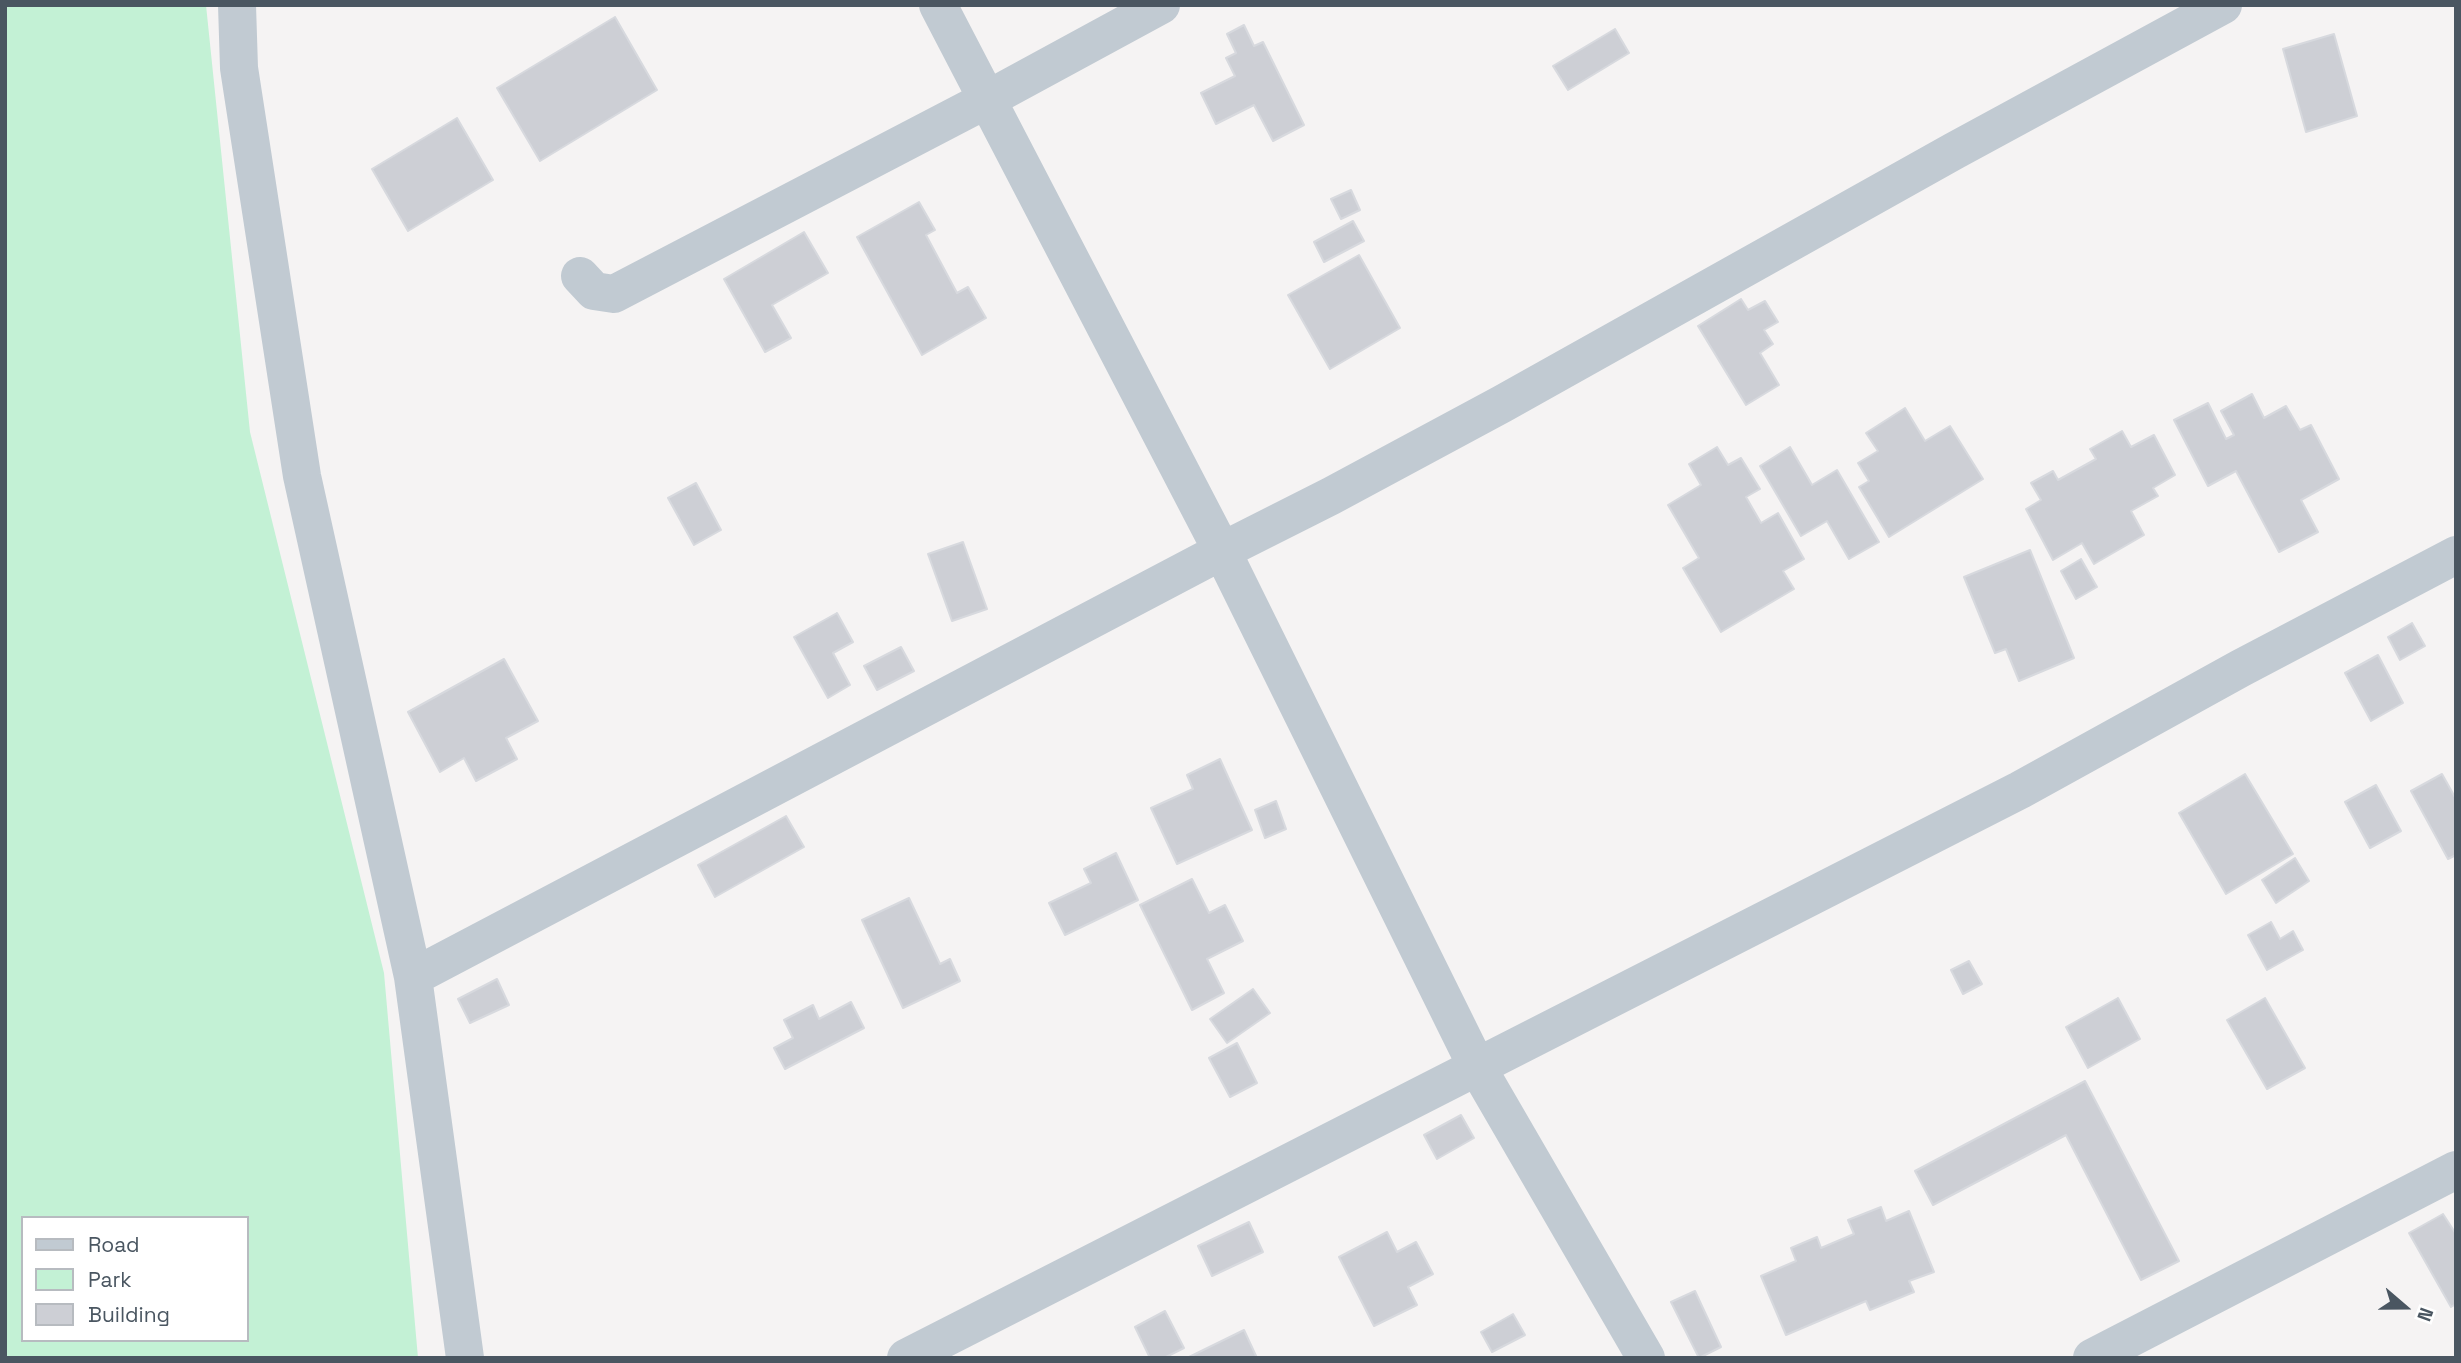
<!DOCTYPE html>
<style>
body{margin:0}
#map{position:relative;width:2461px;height:1363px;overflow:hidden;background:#f5f3f3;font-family:"Space Grotesk",sans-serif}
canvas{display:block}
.frame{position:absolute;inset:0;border:7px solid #4a5661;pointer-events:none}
.legend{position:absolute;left:21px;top:1216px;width:228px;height:126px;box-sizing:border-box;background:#fff;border:2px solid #b7bbc0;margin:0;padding:9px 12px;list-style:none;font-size:21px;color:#4a5661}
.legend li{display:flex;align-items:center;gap:14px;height:35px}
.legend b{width:35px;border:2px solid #b7bbc0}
.north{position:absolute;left:2370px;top:1272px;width:70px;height:70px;-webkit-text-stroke:5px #fff;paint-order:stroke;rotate:110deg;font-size:19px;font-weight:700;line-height:28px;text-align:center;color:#4a5661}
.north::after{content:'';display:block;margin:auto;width:24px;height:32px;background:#4a5661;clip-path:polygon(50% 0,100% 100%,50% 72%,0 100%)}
</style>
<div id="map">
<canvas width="2461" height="1363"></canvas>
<div class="frame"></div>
<ul class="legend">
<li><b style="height:9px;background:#c1cad2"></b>Road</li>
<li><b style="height:19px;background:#c3f1d5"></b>Park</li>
<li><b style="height:19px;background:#cdcfd5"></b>Building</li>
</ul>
<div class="north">N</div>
</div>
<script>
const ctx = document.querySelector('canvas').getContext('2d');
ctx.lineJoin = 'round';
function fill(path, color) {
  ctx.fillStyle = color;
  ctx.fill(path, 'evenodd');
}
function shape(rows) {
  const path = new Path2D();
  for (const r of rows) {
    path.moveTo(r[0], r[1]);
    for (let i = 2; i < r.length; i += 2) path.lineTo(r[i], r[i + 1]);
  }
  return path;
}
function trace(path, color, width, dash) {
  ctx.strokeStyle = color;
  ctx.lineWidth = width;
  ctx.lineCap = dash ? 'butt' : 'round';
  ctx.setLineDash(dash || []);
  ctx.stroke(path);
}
fill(shape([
 [5,5,206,5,250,432,384,973,418,1358,5,1358],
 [23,1218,247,1218,247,1340,23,1340]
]), '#c3f1d5');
const building = shape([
 [615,17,657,90,540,161,497,88,615,17],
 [1244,25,1254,46,1263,42,1304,125,1273,141,1254,105,1216,124,1201,93,1235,76,1226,58,1236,53,1227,34,1244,25],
 [1615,29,1629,53,1568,90,1553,66,1615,29],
 [2334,34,2357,116,2306,132,2283,49,2334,34],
 [457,118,493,180,408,231,372,169,457,118],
 [1351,190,1360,210,1341,219,1331,199,1351,190],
 [919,202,935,230,926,235,957,293,968,287,986,318,922,355,857,237,919,202],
 [1353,221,1364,241,1324,262,1314,242,1353,221],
 [804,232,828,273,772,305,791,338,765,352,724,279,804,232],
 [1359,255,1400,328,1330,369,1288,295,1359,255],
 [1741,299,1748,310,1765,301,1778,322,1764,330,1773,344,1760,353,1779,385,1746,405,1698,326,1741,299],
 [2252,394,2264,418,2286,406,2300,430,2311,425,2339,479,2301,500,2318,532,2279,552,2236,471,2208,486,2174,420,2208,403,2226,439,2234,435,2221,411,2252,394],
 [1905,408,1925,441,1950,426,1983,479,1889,537,1859,487,1869,481,1858,463,1878,451,1866,433,1905,408],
 [2122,431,2131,447,2154,435,2175,475,2153,488,2158,496,2131,511,2144,535,2094,564,2082,543,2053,560,2026,509,2041,500,2031,483,2053,471,2058,480,2096,459,2090,449,2122,431],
 [1717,447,1728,465,1741,458,1760,489,1746,497,1761,523,1778,513,1804,559,1783,571,1794,589,1721,632,1683,568,1699,558,1668,505,1701,485,1689,464,1717,447],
 [1790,447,1812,485,1837,470,1879,542,1849,559,1827,521,1801,536,1760,466,1790,447],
 [696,483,721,530,694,545,668,498,696,483],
 [963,542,987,609,952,621,928,554,963,542],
 [2030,550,2074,658,2019,681,2006,649,1995,653,1964,577,2030,550],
 [2081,559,2097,587,2076,599,2061,571,2081,559],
 [837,613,853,642,833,653,850,685,828,698,794,637,837,613],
 [2412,623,2425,646,2400,660,2388,637,2412,623],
 [901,647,914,671,877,690,864,666,901,647],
 [2378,655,2403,703,2371,721,2345,673,2378,655],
 [504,659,538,721,506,738,517,759,476,781,464,758,440,772,408,712,504,659],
 [1220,759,1252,830,1177,864,1151,808,1193,789,1187,775,1220,759],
 [2245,774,2293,854,2226,894,2179,813,2245,774],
 [2442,774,2456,799,2456,855,2448,859,2411,791,2442,774],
 [2376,785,2401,831,2370,848,2345,802,2376,785],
 [1276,801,1286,829,1265,838,1255,810,1276,801],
 [786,816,804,847,715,897,698,865,786,816],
 [1116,853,1138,900,1065,935,1049,903,1091,883,1084,869,1116,853],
 [2295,858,2309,881,2276,903,2262,880,2295,858],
 [1192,879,1209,913,1225,905,1243,941,1207,959,1224,993,1192,1010,1140,905,1192,879],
 [909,898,940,964,950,959,960,981,903,1008,862,920,909,898],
 [2271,922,2280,939,2293,931,2303,950,2267,970,2248,935,2271,922],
 [1969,961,1982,984,1963,994,1951,970,1969,961],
 [497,979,509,1005,470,1023,458,999,497,979],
 [1253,989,1270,1013,1227,1043,1210,1019,1253,989],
 [2118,998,2140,1039,2088,1068,2066,1027,2118,998],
 [2265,998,2305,1068,2267,1089,2227,1020,2265,998],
 [851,1002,864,1028,785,1069,774,1048,793,1038,784,1020,813,1005,819,1019,851,1002],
 [1237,1043,1257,1083,1230,1097,1209,1058,1237,1043],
 [2085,1081,2179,1261,2141,1280,2066,1135,1933,1205,1915,1171,2085,1081],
 [1461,1115,1474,1138,1437,1159,1424,1135,1461,1115],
 [1881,1207,1886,1221,1909,1211,1934,1272,1909,1281,1914,1292,1870,1310,1866,1301,1786,1335,1761,1276,1796,1261,1791,1248,1817,1237,1821,1248,1854,1234,1848,1220,1881,1207],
 [2443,1214,2456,1234,2456,1304,2451,1307,2409,1233,2443,1214],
 [1249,1222,1263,1252,1212,1276,1198,1246,1249,1222],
 [1387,1232,1397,1252,1416,1242,1433,1274,1408,1287,1417,1305,1374,1326,1339,1257,1387,1232],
 [1695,1291,1721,1347,1699,1358,1671,1302,1695,1291],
 [1165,1311,1184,1348,1164,1358,1150,1358,1135,1327,1165,1311],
 [1513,1314,1525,1335,1492,1352,1481,1332,1513,1314],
 [1244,1330,1257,1358,1187,1358,1244,1330]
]);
fill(building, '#cdcfd5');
trace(building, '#d7d9de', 2);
trace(shape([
 [237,5,239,68,302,476,413,977,465,1358],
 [938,5,1222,551,1476,1065,1646,1358],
 [580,276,594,291,614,294,988,99,1161,5],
 [413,977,1222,551,1331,496,1502,404,1954,151,2223,5],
 [906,1358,2020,790,2241,668,2456,555],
 [2092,1358,2456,1170]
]), '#c1cad2', 38);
</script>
